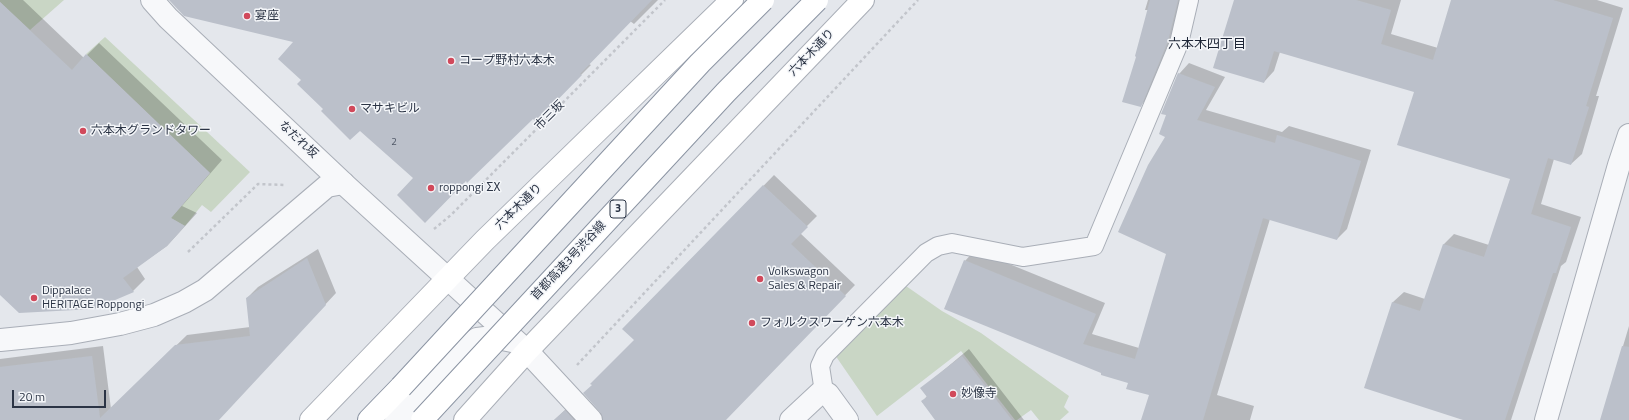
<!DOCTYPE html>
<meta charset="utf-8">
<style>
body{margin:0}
#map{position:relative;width:1629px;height:420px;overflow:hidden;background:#e4e7ec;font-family:"Titillium Web",sans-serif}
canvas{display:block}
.scale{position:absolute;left:12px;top:390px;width:94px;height:18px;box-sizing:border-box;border:2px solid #2b3445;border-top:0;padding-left:5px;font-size:12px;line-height:14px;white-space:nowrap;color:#2b3445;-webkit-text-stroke:3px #f4f6f9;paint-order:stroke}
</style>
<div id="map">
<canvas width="1629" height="420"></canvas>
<div class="scale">20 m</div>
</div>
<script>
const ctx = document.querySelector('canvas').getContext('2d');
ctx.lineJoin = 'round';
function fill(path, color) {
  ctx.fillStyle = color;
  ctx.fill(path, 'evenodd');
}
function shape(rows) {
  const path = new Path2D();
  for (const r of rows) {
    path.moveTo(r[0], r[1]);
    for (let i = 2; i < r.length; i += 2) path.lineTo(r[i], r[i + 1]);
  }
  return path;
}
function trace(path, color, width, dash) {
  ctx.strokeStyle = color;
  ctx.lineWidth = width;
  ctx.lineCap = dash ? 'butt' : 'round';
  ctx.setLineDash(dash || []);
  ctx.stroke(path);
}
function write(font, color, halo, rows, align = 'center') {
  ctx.font = font + ' "Titillium Web","Noto Sans JP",sans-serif';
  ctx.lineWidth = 3;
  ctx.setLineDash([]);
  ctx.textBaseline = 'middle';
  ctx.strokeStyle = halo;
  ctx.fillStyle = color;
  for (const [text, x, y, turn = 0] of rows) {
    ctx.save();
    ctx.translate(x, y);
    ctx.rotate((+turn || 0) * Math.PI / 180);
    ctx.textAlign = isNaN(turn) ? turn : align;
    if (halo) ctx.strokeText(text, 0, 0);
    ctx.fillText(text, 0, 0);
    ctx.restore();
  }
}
fill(shape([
 [0,0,64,0,30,30,0,2],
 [105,37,250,172,211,212,202,205,185,226,171,218,210,173,86,54],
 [906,286,942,311,981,333,1069,396,1064,407,1069,412,1060,420,1039,420,1031,410,1017,420,1015,420,961,351,877,416,835,355]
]), '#c9d6c5');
fill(shape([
 [0,0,23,0,84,58,99,43,222,160,182,206,197,213,167,246,137,267,145,279,133,291,0,293],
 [192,0,658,0,634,24,630,21,589,64,591,65,536,120,533,117,466,180,414,178,360,129,324,109,302,80,295,41],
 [1148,0,1182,0,1173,35,1145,101,1140,106,1138,56,1148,10,1145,10],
 [1235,0,1401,0,1391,34,1438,48,1452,0,1597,0,1623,8,1596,96,1599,96,1582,154,1571,164,1554,159,1541,204,1581,217,1566,262,1561,266,1511,420,1466,420,1365,387,1393,302,1404,292,1425,299,1444,244,1454,234,1489,245,1511,178,1415,91,1280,52,1274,71,1264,82],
 [1189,63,1225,77,1206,110,1282,132,1289,126,1371,150,1347,229,1337,239,1270,219,1217,395,1254,406,1250,420,1142,420,1150,395,1129,382,1103,373,965,261,975,250,1105,303,1092,334,1139,348,1167,253,1167,114,1179,74],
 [774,175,817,216,800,233,855,285,725,420,604,420,636,340,624,329],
 [318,249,336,293,218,420,0,420,0,359,103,346,111,409,187,335,250,327,247,298,258,287],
 [1629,326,1629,420,1601,420],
 [969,349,1024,420,937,420,922,402,927,396,922,388],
 [575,401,594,420,554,420]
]), '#0003');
fill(shape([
 [169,0,652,0,580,74,582,75,536,122,533,119,467,183,466,181,425,223,397,195,413,178,360,131,350,140,321,111,323,109,297,84,301,80,278,59,293,42,184,16],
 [1150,0,1178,0,1168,41,1141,107,1122,102,1136,57,1135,56],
 [1234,0,1356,0,1391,10,1381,44,1433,60,1451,0,1553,0,1613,18,1586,106,1589,107,1571,165,1548,158,1531,214,1571,227,1556,273,1553,273,1505,420,1463,420,1364,388,1392,302,1420,311,1443,244,1484,257,1510,179,1397,145,1414,92,1274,51,1264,83,1213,68],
 [0,2,72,70,86,54,210,173,171,218,185,226,167,246,123,278,134,292,94,309,19,313,0,295],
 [1178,73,1215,87,1197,120,1275,143,1277,135,1361,161,1337,240,1263,218,1203,420,1141,420,1149,395,1126,389,1128,383,1101,375,1101,373,944,309,964,260,1096,314,1083,344,1135,359,1166,254,1118,232,1148,165,1165,137,1159,134,1166,115,1161,114],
 [763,185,808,227,791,244,846,296,726,420,603,420,600,412,583,393,592,385,590,384,634,340,622,329],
 [307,258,326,305,219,420,0,420,0,367,92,356,100,418,175,345,250,336,246,298],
 [1622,346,1629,347,1629,420,1600,420],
 [962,356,1012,420,935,420,921,401,927,397,920,388],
 [565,410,574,420,554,420]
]), '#bbc0ca');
const service = shape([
 [824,392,820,366,825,355,926,253,938,246,952,243,1023,257,1094,246,1179,43,1189,0]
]);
const minor = shape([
 [152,0,168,18,343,183],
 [0,340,71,333,120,324,154,315,184,302,205,290,327,186,343,183],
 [396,420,459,351,477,339,493,337,512,341],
 [1546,420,1619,165,1629,135]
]);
const tertiary = shape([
 [343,183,527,351,591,420],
 [791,420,820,393,824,392,828,394,847,420]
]);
const secondary = shape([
 [311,420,485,240,732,0],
 [465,420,527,351,863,0]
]);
const motorway = shape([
 [369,420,401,387]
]);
trace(service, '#a9aeb7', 20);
trace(minor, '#a9aeb7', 24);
trace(tertiary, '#a9aeb7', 24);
trace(secondary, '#a9aeb7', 24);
trace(motorway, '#8b94a3', 24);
trace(shape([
 [434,229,451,215,665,0],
 [188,252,258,184,285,185],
 [577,365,918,0]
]), '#c2c5cb', 2.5, [3, 3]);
trace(service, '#f7f8fa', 18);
trace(minor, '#f7f8fa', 22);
trace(tertiary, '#f7f8fa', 22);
trace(secondary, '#fff', 22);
trace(motorway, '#fff', 22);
const motorwayBridge = shape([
 [401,387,700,63,763,0],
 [422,420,726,92,817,0]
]);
trace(motorwayBridge, '#8b94a3', 24, []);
trace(motorwayBridge, '#fff', 22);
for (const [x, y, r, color] of [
 [247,16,4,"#d1495b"],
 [451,61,4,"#d1495b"],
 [352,109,4,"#d1495b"],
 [83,131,4,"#d1495b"],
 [431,188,4,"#d1495b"],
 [760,279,4,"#d1495b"],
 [34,298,4,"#d1495b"],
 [752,323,4,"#d1495b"],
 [953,394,4,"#d1495b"]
]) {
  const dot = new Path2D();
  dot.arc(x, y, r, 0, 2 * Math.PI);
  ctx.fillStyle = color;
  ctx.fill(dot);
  trace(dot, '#f4f6f9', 1.5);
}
write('10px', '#4f5766', null, [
 ["2",394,143]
]);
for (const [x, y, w] of [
 [618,209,16]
]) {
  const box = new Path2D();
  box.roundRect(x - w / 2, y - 9, w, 18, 3);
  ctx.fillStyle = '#f4f6f9';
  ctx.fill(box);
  trace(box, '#2b3445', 1);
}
write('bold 11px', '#2b3445', null, [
 ["3",618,209]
]);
write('12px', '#2b3445', '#f4f6f9', [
 ["宴座",255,16],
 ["コープ野村六本木",459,61],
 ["マサキビル",360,109],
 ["六本木グランドタワー",91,131],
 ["roppongi ΣΧ",439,188],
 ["Volkswagon",768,272],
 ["Sales & Repair",768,286],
 ["Dippalace",42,291],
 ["HERITAGE Roppongi",42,305],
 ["フォルクスワーゲン六本木",760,323],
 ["妙像寺",961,394]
], 'left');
write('12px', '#2b3445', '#f4f6f9', [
 ["六本木通り",812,53,-46],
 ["市三坂",550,116,-45],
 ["なだれ坂",298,140,43],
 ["六本木通り",519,207,-44],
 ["首都高速3号渋谷線",569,261,-47]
]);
write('13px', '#1d2536', '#f4f6f9', [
 ["六本木四丁目",1207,45]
]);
</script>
